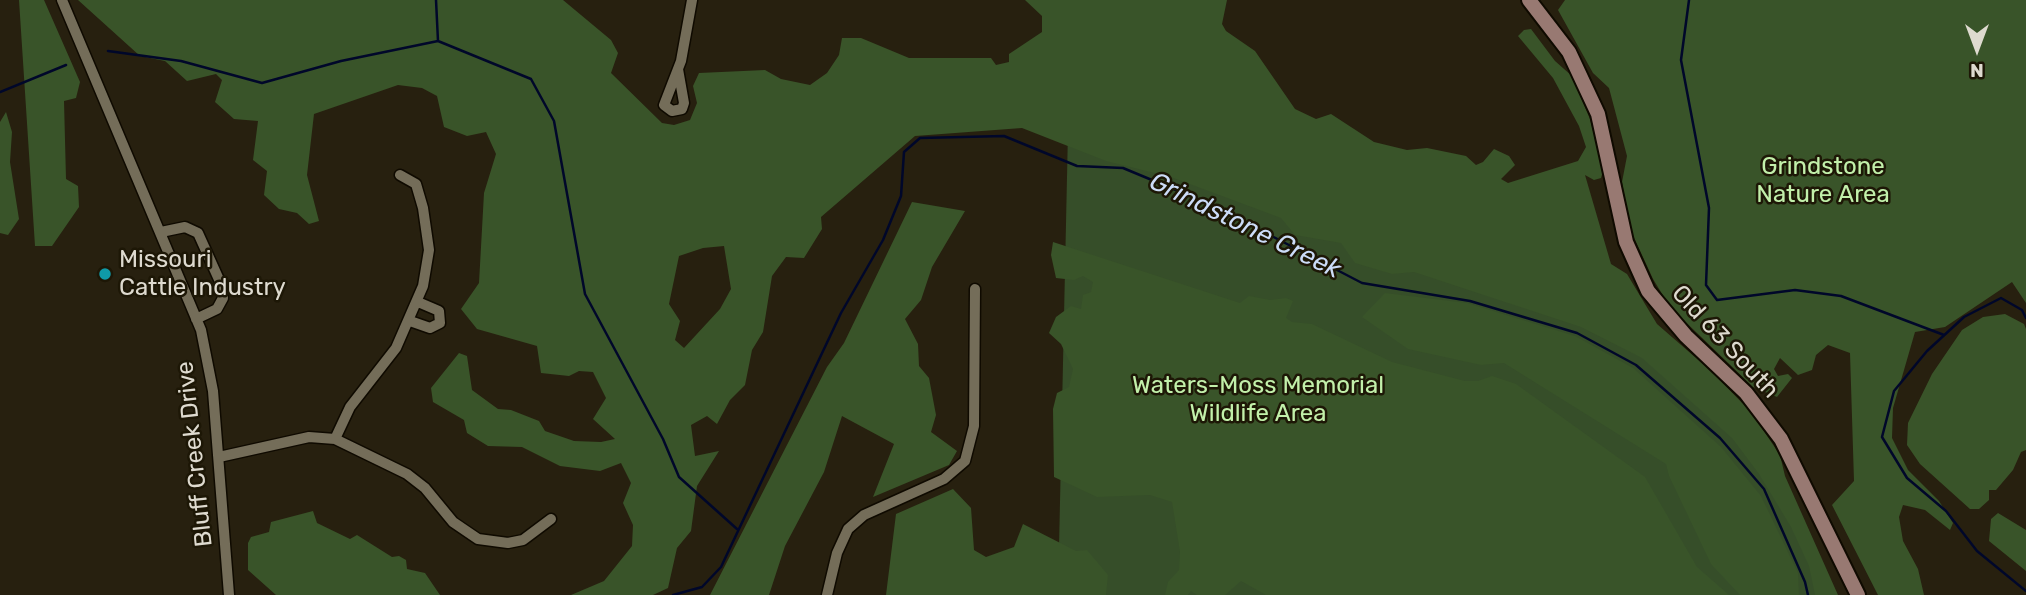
<!DOCTYPE html>
<style>
body{margin:0}
#map{position:relative;width:2026px;height:595px;overflow:hidden;background:#27200f;font-family:Rubik,sans-serif}
canvas{display:block}
.north{position:absolute;left:1942px;top:14px;width:70px;height:70px;-webkit-text-stroke:5px #1d1706;paint-order:stroke;rotate:180deg;font-size:19px;font-weight:700;line-height:28px;text-align:center;color:#dedacf}
.north::after{content:'';display:block;margin:auto;width:24px;height:32px;background:#dedacf;clip-path:polygon(50% 0,100% 100%,50% 72%,0 100%)}
</style>
<div id="map">
<canvas width="2026" height="595"></canvas>
<div class="north">N</div>
</div>
<script>
const ctx = document.querySelector('canvas').getContext('2d');
ctx.lineJoin = 'round';
function fill(path, color) {
  ctx.fillStyle = color;
  ctx.fill(path, 'evenodd');
}
function shape(rows) {
  const path = new Path2D();
  for (const r of rows) {
    path.moveTo(r[0], r[1]);
    for (let i = 2; i < r.length; i += 2) path.lineTo(r[i], r[i + 1]);
  }
  return path;
}
function trace(path, color, width, dash) {
  ctx.strokeStyle = color;
  ctx.lineWidth = width;
  ctx.lineCap = dash ? 'butt' : 'round';
  ctx.setLineDash(dash || []);
  ctx.stroke(path);
}
function write(font, color, halo, rows, align = 'center') {
  ctx.font = font + ' Rubik,sans-serif';
  ctx.lineWidth = 5;
  ctx.setLineDash([]);
  ctx.textBaseline = 'middle';
  ctx.strokeStyle = halo;
  ctx.fillStyle = color;
  for (const [text, x, y, turn = 0] of rows) {
    ctx.save();
    ctx.translate(x, y);
    ctx.rotate((+turn || 0) * Math.PI / 180);
    ctx.textAlign = isNaN(turn) ? turn : align;
    if (halo) ctx.strokeText(text, 0, 0);
    ctx.fillText(text, 0, 0);
    ctx.restore();
  }
}
fill(shape([
 [1068,131,1655,345,1738,413,1834,595,1058,595]
]), '#364e29');
fill(shape([
 [19,0,44,0,80,82,76,98,64,101,66,179,78,186,79,207,52,246,35,246],
 [78,0,563,0,611,40,618,53,611,73,662,123,674,125,690,120,697,103,693,86,699,73,765,70,781,79,810,85,827,73,839,55,842,38,861,38,909,58,991,58,996,65,1009,62,1009,54,1042,32,1042,16,1025,0,1227,0,1222,24,1226,31,1255,51,1295,109,1316,119,1331,114,1374,142,1407,150,1427,148,1466,156,1476,165,1483,162,1494,149,1509,156,1515,165,1501,179,1508,183,1578,161,1586,147,1579,126,1553,78,1518,36,1524,30,1531,29,1555,61,1572,76,1590,119,1603,171,1601,178,1594,180,1585,175,1611,264,1627,274,1657,324,1711,371,1751,412,1780,455,1785,476,1838,595,1815,595,1809,566,1791,527,1759,474,1732,438,1642,358,1581,327,1414,272,1392,274,1355,263,1341,243,1295,235,1281,218,1171,177,1106,161,1022,128,915,136,821,217,822,229,804,258,786,257,772,276,763,332,752,350,745,385,730,400,717,424,707,416,691,425,695,456,719,451,697,486,691,531,677,548,668,588,653,595,571,595,604,581,632,546,633,525,623,503,631,483,621,463,600,471,560,466,522,447,488,446,467,433,464,420,433,402,431,388,459,353,467,356,472,390,498,409,511,410,539,421,545,431,574,441,601,442,615,439,593,419,606,398,593,372,579,371,569,376,541,373,537,346,477,329,461,309,479,283,484,193,496,154,486,132,467,136,444,127,437,96,422,88,398,85,314,114,307,175,319,221,309,224,297,213,279,209,264,195,267,171,253,160,258,121,234,119,215,102,222,80,216,74,187,81,165,61,140,56],
 [724,246,731,289,720,309,684,348,675,340,680,321,669,304,679,256,703,248],
 [1565,0,2026,0,2026,303,2012,282,1945,327,1915,332,1893,408,1892,438,1908,470,1939,501,1953,523,1950,530,1925,510,1903,505,1899,517,1903,541,1918,569,1924,595,1878,595,1832,505,1854,481,1850,353,1828,345,1816,355,1812,370,1798,375,1780,358,1774,369,1778,376,1788,374,1792,378,1777,397,1753,387,1670,307,1653,279,1630,229,1622,182,1627,156,1609,88,1593,73,1558,10],
 [6,112,12,132,10,162,19,219,8,235,0,233,0,122],
 [912,202,965,211,932,267,921,300,905,319,918,344,919,366,929,378,936,415,931,432,957,451,949,465,873,497,894,444,842,416,824,472,785,546,769,595,710,595,827,367,844,343],
 [1053,242,1240,303,1249,296,1270,300,1286,298,1293,301,1286,318,1292,322,1312,324,1392,362,1465,381,1478,381,1492,376,1516,384,1645,477,1697,567,1729,595,1266,595,1241,581,1225,595,1197,595,1191,591,1188,595,1165,595,1168,582,1179,570,1180,552,1172,502,1150,495,1097,497,1054,477,1053,409,1057,393,1069,387,1073,369,1061,344,1049,333,1056,317,1071,306,1081,309,1083,295,1091,292,1093,282,1083,276,1074,280,1056,278,1051,255],
 [1385,293,1467,303,1575,336,1633,368,1721,447,1761,496,1798,573,1799,595,1740,595,1711,564,1669,476,1666,464,1504,363,1481,365,1408,349,1362,317],
 [2005,314,2024,324,2026,329,2026,450,2021,452,2013,470,1996,490,1989,490,1989,500,1979,509,1970,509,1920,464,1907,445,1908,423,1932,374,1962,330,1983,317],
 [953,489,971,508,974,550,986,557,1014,547,1023,524,1076,551,1087,550,1108,575,1106,595,886,595,896,514],
 [313,511,317,523,350,539,357,535,392,557,399,556,406,560,407,569,425,573,440,595,276,595,248,570,248,543,251,537,269,532,271,522],
 [1998,513,2026,530,2026,571,1989,541,1991,519]
]), '#395429');
trace(shape([
 [436,0,438,41,531,79,554,121,585,294,663,439,679,477,737,529],
 [1689,0,1681,60,1709,208,1706,285,1717,300,1795,290,1841,296,1944,335],
 [108,51,181,61,262,83,341,61,438,41],
 [0,92,66,65],
 [2026,318,2022,310,2001,298,1964,317,1927,351,1894,391,1882,437,1907,478,1946,511,1977,551,2026,591],
 [673,595,702,587,721,567,841,313,883,240,901,196,904,152,920,138,1004,136,1077,166,1123,168,1212,205,1362,283,1470,301,1577,333,1636,365,1720,438,1764,489,1805,582,1808,595]
]), '#00072a', 2.5);
const minor = shape([
 [62,0,201,330,213,391,229,595],
 [678,69,684,103,682,109,672,111,664,105,681,61,692,0],
 [161,232,185,227,198,233,221,284,223,298,217,309,196,319],
 [410,321,430,328,440,323,439,311,418,302],
 [335,439,350,407,396,348,423,286,429,250,423,208,416,184,400,175],
 [219,457,309,437,335,439,407,474,425,488,453,522,478,539,508,543,523,540,551,519],
 [827,595,837,553,848,529,864,515,944,479,965,461,974,426,975,289]
]);
const secondary = shape([
 [1529,0,1569,52,1598,114,1626,242,1648,291,1686,336,1746,393,1781,439,1858,595]
]);
trace(minor, '#0f0a00', 13);
trace(secondary, '#0f0a00', 18);
trace(minor, '#746d59', 10);
trace(secondary, '#987972', 14);
for (const [x, y, r, color] of [
 [105,274,7,"#0f9aa8"]
]) {
  const dot = new Path2D();
  dot.arc(x, y, r, 0, 2 * Math.PI);
  ctx.fillStyle = color;
  ctx.fill(dot);
  trace(dot, '#1d1706', 2.5);
}
write('24px', '#c2f0aa', '#1d1706', [
 ["Grindstone",1823,167],
 ["Nature Area",1823,195],
 ["Waters-Moss Memorial",1258,386],
 ["Wildlife Area",1258,414]
]);
write('24px', '#dedacf', '#1d1706', [
 ["Missouri",119,260],
 ["Cattle Industry",119,288]
], 'left');
write('24px', '#dedacf', '#1d1706', [
 ["Old 63 South",1725,342,47],
 ["Bluff Creek Drive",195,454,-96]
]);
write('italic 26px', '#ccdcf8', '#1d1706', [
 ["Grindstone Creek",1245,226,26]
]);
</script>
